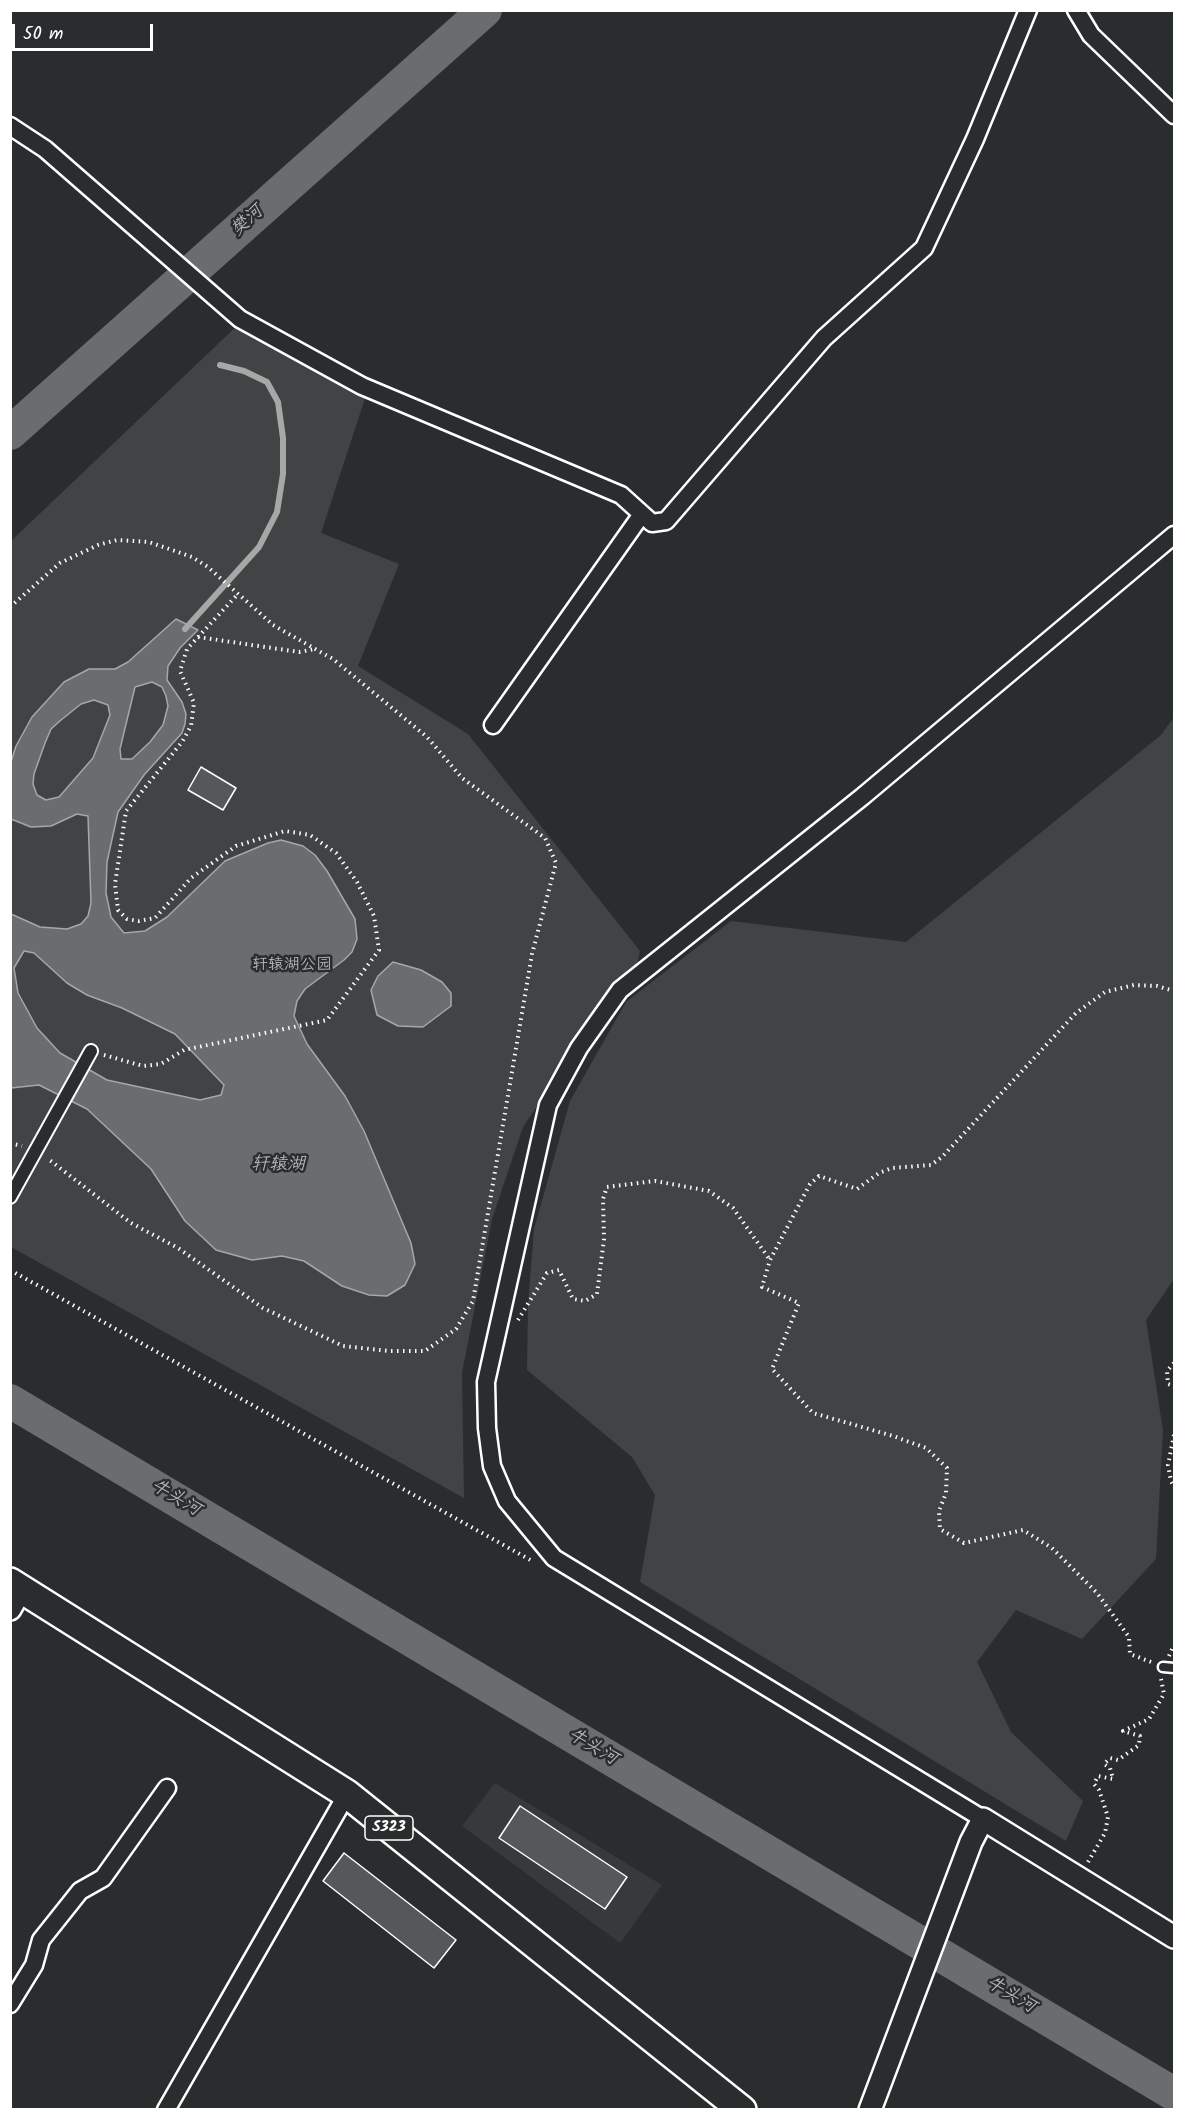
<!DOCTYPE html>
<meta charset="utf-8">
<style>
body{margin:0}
#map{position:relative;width:1185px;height:2120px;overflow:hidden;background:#2a2d2e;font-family:Kalam,sans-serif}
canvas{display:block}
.frame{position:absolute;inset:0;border:12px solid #fff;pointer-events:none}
.scale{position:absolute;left:12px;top:24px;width:141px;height:27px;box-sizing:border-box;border:3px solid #fff;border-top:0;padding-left:8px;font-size:18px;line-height:21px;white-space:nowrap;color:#fff;-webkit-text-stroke:4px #2a2d2e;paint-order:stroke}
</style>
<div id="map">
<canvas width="1185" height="2120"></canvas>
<div class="frame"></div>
<div class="scale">50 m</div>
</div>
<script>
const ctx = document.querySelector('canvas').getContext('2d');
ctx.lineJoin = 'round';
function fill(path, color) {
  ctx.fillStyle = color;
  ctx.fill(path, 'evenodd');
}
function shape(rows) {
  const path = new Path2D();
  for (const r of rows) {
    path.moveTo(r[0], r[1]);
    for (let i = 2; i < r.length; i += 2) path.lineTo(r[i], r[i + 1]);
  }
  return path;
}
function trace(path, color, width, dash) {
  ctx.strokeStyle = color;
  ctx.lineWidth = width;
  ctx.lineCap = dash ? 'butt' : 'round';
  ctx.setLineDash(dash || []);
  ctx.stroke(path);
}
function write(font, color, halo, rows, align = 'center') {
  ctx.font = font + ' Kalam,"LXGW WenKai TC",sans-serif';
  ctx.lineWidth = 5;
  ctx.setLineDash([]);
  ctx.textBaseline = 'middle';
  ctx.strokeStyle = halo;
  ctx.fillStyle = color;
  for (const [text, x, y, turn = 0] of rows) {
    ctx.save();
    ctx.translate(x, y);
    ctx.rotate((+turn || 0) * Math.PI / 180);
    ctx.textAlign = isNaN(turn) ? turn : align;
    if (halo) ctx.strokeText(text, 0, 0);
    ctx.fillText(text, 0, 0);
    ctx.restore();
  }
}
fill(shape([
 [495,1783,662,1885,620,1943,462,1826]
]), '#373a3b');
fill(shape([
 [241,322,369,386,321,533,399,564,358,666,468,734,640,951,633,984,602,1011,523,1127,492,1219,462,1373,464,1498,11,1247,11,541],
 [1174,717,1174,1279,1146,1320,1163,1431,1156,1559,1082,1639,1016,1610,977,1662,1011,1732,1083,1801,1066,1841,640,1582,655,1495,632,1457,527,1370,528,1305,534,1229,570,1101,626,1002,731,921,906,942,1161,735]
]), '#414445');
const water = shape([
 [176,619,198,630,180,648,168,666,167,680,182,702,186,714,185,724,182,733,144,775,118,812,107,862,106,893,111,917,124,933,145,931,167,917,225,861,268,843,281,840,303,846,315,855,327,871,355,919,357,939,352,952,344,960,305,989,297,1001,294,1016,307,1044,345,1096,364,1131,411,1243,415,1264,405,1285,387,1296,369,1295,342,1286,304,1261,282,1256,252,1260,216,1250,185,1221,151,1169,87,1109,39,1085,11,1088,11,914,40,927,67,929,81,924,88,916,91,903,88,816,77,814,51,826,31,827,11,819,10,765,16,746,32,717,64,682,89,669,115,669,128,662,176,619],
 [152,682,162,687,166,696,168,706,163,725,150,742,132,759,121,759,120,749,135,687,152,682],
 [94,700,108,705,110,715,93,758,59,797,46,800,37,795,33,784,34,774,45,743,51,729,61,720,81,704,94,700],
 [24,951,34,953,67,983,87,995,122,1008,175,1034,224,1085,221,1095,200,1100,107,1080,60,1053,37,1028,18,993,14,968,24,951],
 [393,962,421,970,442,982,451,993,451,1006,423,1027,398,1026,377,1015,371,990,378,976,393,962]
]);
fill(water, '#6a6c6d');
trace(water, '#a6a7a7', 1.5);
trace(shape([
 [185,629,259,547,277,512,283,474,283,438,278,402,267,382,244,371,220,365]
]), '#a6a7a7', 6);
trace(shape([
 [10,433,485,10],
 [10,1401,1174,2094]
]), '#6a6c6d', 34);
const building = shape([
 [201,767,236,788,223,810,188,790,201,767],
 [520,1806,627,1877,605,1909,499,1838,520,1806],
 [344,1853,456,1940,434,1968,323,1881,344,1853]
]);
fill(building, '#555758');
trace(building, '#fff', 1.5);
const service = shape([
 [1163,1667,1174,1668]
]);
const pedestrian = shape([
 [10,1197,91,1051]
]);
const minor = shape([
 [1076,10,1091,35,1174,115],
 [10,126,45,149,240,319,362,386,621,495,652,523,666,521,824,338,924,248,975,139,1028,10],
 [493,725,642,514],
 [983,1819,554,1558,507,1501,492,1466,487,1428,486,1382,548,1105,579,1048,620,990,862,797,1174,535],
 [10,2004,34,1965,41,1940,80,1891,103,1878,167,1788],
 [166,2110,347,1794]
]);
const tertiary = shape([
 [10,1609,22,1588],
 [870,2110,971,1842,983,1819,1174,1937]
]);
const primary = shape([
 [10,1582,347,1794,742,2110]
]);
trace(service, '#fff', 13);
trace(pedestrian, '#fff', 16);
trace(minor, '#fff', 21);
trace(tertiary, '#fff', 26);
trace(primary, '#fff', 32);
trace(shape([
 [10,607,60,563,98,545,117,540,149,542,192,557,208,567,273,625,333,659,427,737,462,778,545,838,556,863,532,954,473,1301,456,1329,425,1351,389,1351,343,1346,263,1308,178,1248,131,1223,47,1158],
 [198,637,299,652,315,649],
 [104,1055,143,1066,161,1064,184,1050,327,1020,379,950,374,916,357,882,336,853,310,835,285,831,236,846,191,878,155,918,139,921,127,919,118,910,115,884,126,811,182,742,191,726,194,703,180,671,187,649,237,595],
 [10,1143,22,1146],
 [10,1270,534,1562],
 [518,1320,547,1273,559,1270,573,1299,585,1301,597,1294,604,1239,603,1199,607,1187,655,1181,709,1191,733,1208,770,1260],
 [1174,1363,1167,1371,1168,1384,1174,1386],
 [1174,1435,1168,1465,1171,1481,1174,1487],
 [1169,1656,1174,1645],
 [1151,1662,1130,1654,1129,1637,1097,1593,1052,1548,1023,1530,964,1543,940,1529,939,1511,946,1493,947,1468,926,1448,893,1436,813,1413,772,1369,799,1303,762,1287,770,1260,810,1184,819,1176,857,1189,879,1173,892,1168,931,1165,942,1157,1076,1013,1105,992,1134,985,1157,986,1174,991],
 [1088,1862,1105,1833,1108,1817,1099,1790,1094,1784,1098,1776,1113,1779,1110,1768,1104,1764,1110,1758,1118,1760,1139,1745,1140,1736,1123,1731,1149,1719,1164,1694,1161,1679]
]), '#fff', 4, [1.5, 4.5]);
trace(service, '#2a2d2e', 8);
trace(pedestrian, '#2a2d2e', 12);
trace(minor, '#2a2d2e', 16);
trace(tertiary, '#2a2d2e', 21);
trace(primary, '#2a2d2e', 27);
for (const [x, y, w] of [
 [389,1828,48]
]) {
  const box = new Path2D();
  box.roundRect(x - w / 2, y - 12, w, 24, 4.5);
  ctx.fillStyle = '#2a2d2e';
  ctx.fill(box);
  trace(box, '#fff', 1.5);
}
write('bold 15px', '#fff', null, [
 ["S323",389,1828]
]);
write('16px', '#b3b4b5', '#2a2d2e', [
 ["轩辕湖公园",292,966]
]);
write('italic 18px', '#b4b6b6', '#2a2d2e', [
 ["樊河",248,222,-42],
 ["轩辕湖",278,1166],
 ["牛头河",175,1499,31],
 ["牛头河",592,1748,31],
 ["牛头河",1010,1996,31]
]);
</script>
